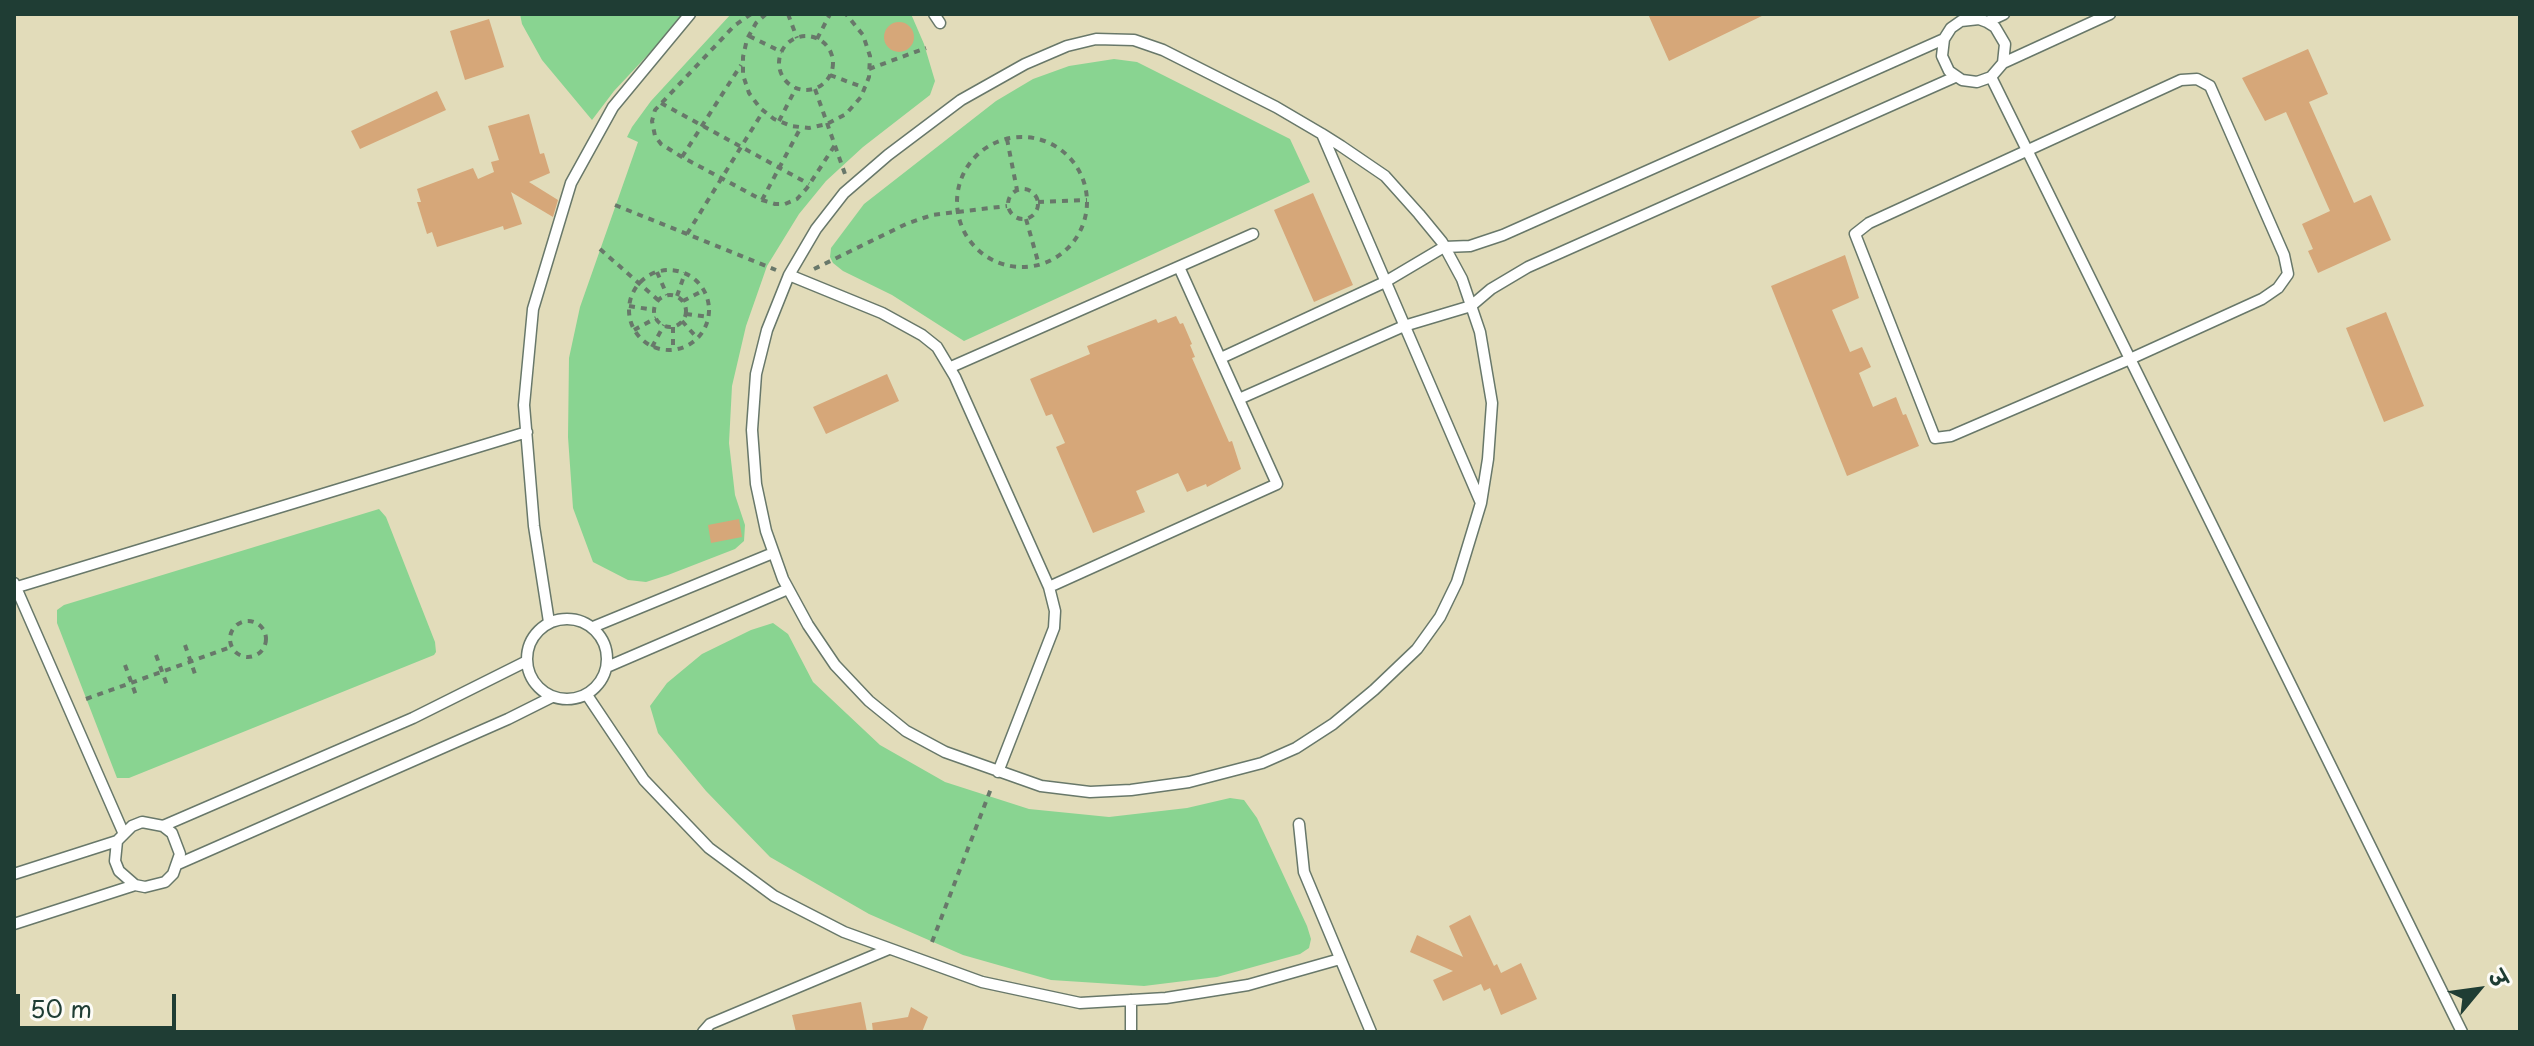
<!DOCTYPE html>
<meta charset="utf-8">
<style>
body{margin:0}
#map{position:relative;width:2534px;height:1046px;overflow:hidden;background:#f1e7ce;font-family:"Playpen Sans","Playpen Sans Deva",sans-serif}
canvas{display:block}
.frame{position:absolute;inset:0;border:16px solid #1f3d34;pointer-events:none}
.north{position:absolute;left:2438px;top:950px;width:80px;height:80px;-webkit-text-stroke:6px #fdfcf7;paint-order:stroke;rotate:61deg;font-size:22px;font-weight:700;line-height:32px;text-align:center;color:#1f3d34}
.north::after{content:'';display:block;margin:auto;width:28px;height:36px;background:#1f3d34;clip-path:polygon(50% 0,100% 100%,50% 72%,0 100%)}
.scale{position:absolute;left:16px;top:994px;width:160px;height:36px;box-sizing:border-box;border:4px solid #1f3d34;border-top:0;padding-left:10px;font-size:24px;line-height:28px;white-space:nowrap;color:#1f3d34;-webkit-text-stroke:6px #fdfcf7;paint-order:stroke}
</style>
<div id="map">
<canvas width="2534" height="1046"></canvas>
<div class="frame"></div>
<div class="north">उ</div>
<div class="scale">50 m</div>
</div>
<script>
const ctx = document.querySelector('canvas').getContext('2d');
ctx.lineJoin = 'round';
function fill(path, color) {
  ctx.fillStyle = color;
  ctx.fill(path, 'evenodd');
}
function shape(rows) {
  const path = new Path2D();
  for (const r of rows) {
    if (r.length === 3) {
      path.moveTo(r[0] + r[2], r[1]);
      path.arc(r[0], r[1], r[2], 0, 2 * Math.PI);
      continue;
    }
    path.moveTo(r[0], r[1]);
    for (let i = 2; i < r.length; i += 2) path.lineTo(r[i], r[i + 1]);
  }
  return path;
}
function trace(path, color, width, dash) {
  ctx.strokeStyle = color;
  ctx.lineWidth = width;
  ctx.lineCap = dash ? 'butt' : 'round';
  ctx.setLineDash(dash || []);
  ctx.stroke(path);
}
fill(shape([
 [14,14,2520,14,2520,1032,14,1032]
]), '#e2dcba');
fill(shape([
 [520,14,686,14,614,91,592,120,542,60,522,24],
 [731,14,911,14,924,44,935,81,930,95,863,147,826,181,799,214,767,266,746,326,732,386,729,443,735,495,745,525,744,541,735,549,668,575,646,582,628,580,593,562,573,508,568,437,569,358,580,307,638,142,627,137,632,127,651,101],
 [1114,59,1137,62,1290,139,1310,182,964,341,892,295,843,271,833,263,830,257,831,248,864,204,996,101,1033,79,1069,66],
 [379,509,386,517,435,642,436,652,434,655,129,778,117,778,57,623,57,610,64,605],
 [773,623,788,634,813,682,880,745,945,782,1029,809,1109,817,1187,808,1230,798,1244,800,1257,818,1307,926,1311,939,1309,948,1300,954,1217,977,1144,986,1051,980,963,955,869,914,770,857,706,791,658,733,650,706,667,683,702,654,751,630]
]), '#89d491');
fill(shape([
 [1648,14,1766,14,1669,61],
 [489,19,504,67,465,80,450,31],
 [899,37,15],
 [2308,49,2328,94,2309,102,2354,203,2371,195,2391,240,2318,273,2308,251,2313,249,2302,224,2330,211,2286,112,2265,121,2242,78],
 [437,91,446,110,360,149,351,131],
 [529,114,540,154,544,153,550,173,529,182,558,200,553,217,511,192,522,224,504,230,503,226,437,247,432,232,427,234,417,202,421,202,417,189,473,168,478,179,494,172,491,162,499,160,488,126],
 [1313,193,1353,285,1314,302,1274,210],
 [1845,255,1859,298,1832,310,1850,352,1862,347,1871,367,1859,373,1873,407,1896,397,1903,415,1906,414,1919,446,1847,476,1771,286],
 [2386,312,2424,406,2384,422,2346,328],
 [1176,316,1180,324,1183,323,1192,344,1190,345,1195,357,1192,358,1229,442,1232,441,1241,469,1207,487,1206,484,1187,492,1178,473,1136,491,1145,512,1093,533,1056,447,1065,443,1052,414,1046,416,1030,379,1090,354,1087,346,1156,319,1158,323],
 [887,374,899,401,826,434,813,407],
 [739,519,742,537,711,543,708,525],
 [1470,915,1494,966,1497,964,1501,973,1521,963,1537,999,1501,1015,1490,988,1484,991,1481,984,1443,1001,1433,980,1453,971,1410,952,1417,935,1463,957,1449,926],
 [861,1002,867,1032,796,1032,792,1015],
 [911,1007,928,1017,922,1032,873,1032,872,1023,908,1017]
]), '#d6a779');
const service = shape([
 [934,14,940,23],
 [1987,22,2004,14],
 [2003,63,2005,44,1995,27,1987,22,1979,19,1961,21,1951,28,1944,39,1942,56,1949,71,1962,80,1977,82,1991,77,2003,63,2110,14],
 [1991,77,2462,1032],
 [2197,79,2210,86,2284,255,2288,274,2278,288,2262,299,2130,359,1951,436,1935,438,1855,234,1869,223,2181,80,2197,79],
 [1322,134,1481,503,1457,582,1440,617,1417,649,1374,690,1333,724,1296,748,1262,763,1189,782,1131,790,1090,792,1041,786,945,752,906,731,869,701,835,665,808,625,783,579,766,531,756,484,752,430,756,374,767,330,789,275,816,229,844,193,888,155,961,100,1025,64,1067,46,1096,39,1134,40,1163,50,1276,107,1322,134,1341,146,1385,176,1419,214,1442,242,1462,279,1480,332,1492,403,1488,459,1481,503],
 [789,275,882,313,922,335,937,347,955,377,1049,587,1055,611,1054,628,998,772],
 [1221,358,1385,282,1444,247,1470,246,1503,235,1944,39],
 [951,367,1253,234],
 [1239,399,1404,326,1471,306,1491,289,1528,267,1955,77],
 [14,583,123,832],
 [1049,587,1277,484,1179,267],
 [14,588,527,432],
 [567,659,40],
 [549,622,534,526,524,405,533,309,571,183,613,107,690,14],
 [593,627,773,553],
 [607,667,788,589],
 [587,695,644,780,709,848,774,896,844,932,982,982,1080,1003,1166,998,1248,985,1340,959],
 [1299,824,1304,872,1371,1032],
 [163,826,413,718,525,662],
 [178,864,508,719,552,697],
 [14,874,117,841],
 [14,924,135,885,145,887,165,882,173,874,180,854,172,833,163,826,142,822,132,826,117,841,115,861,119,871,135,885],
 [703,1032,710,1024,889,949],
 [1131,1032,1131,1000]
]);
trace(service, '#68786a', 13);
trace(shape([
 [751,14,734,26,655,110,652,121,655,136,661,144,682,157,762,200,775,204,785,204,797,199,807,188,835,145],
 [766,14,756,23,747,39,743,57,743,75,749,93,760,108,774,119,791,126,809,128,827,124,846,114,861,97,869,77,870,56,863,35,846,14],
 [788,14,797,38],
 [749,36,782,52],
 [806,63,27],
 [817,39,830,14],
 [869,69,926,48],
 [830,75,865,88],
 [815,89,845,174],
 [661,103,809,184],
 [779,121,796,88],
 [1022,202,65],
 [1007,139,1017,190],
 [682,157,741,65],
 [1023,204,15],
 [762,200,801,127],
 [1038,202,1087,200],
 [615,205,776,270],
 [1026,219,1039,265],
 [687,234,764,110],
 [600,249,658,300],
 [814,269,906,224,932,215,1007,206],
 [669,310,40],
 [657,272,667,295],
 [670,311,16],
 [677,296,685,273],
 [683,301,704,290],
 [629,306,654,310],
 [686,314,709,317],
 [682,321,698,339],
 [673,327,673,351],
 [634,330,656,318],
 [652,347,664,325],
 [248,639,18],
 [185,645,196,677],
 [156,655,168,688],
 [125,665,137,698],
 [86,699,231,647],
 [932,942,992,786]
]), '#68786a', 4, [6, 6]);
trace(service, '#fff', 10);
</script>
